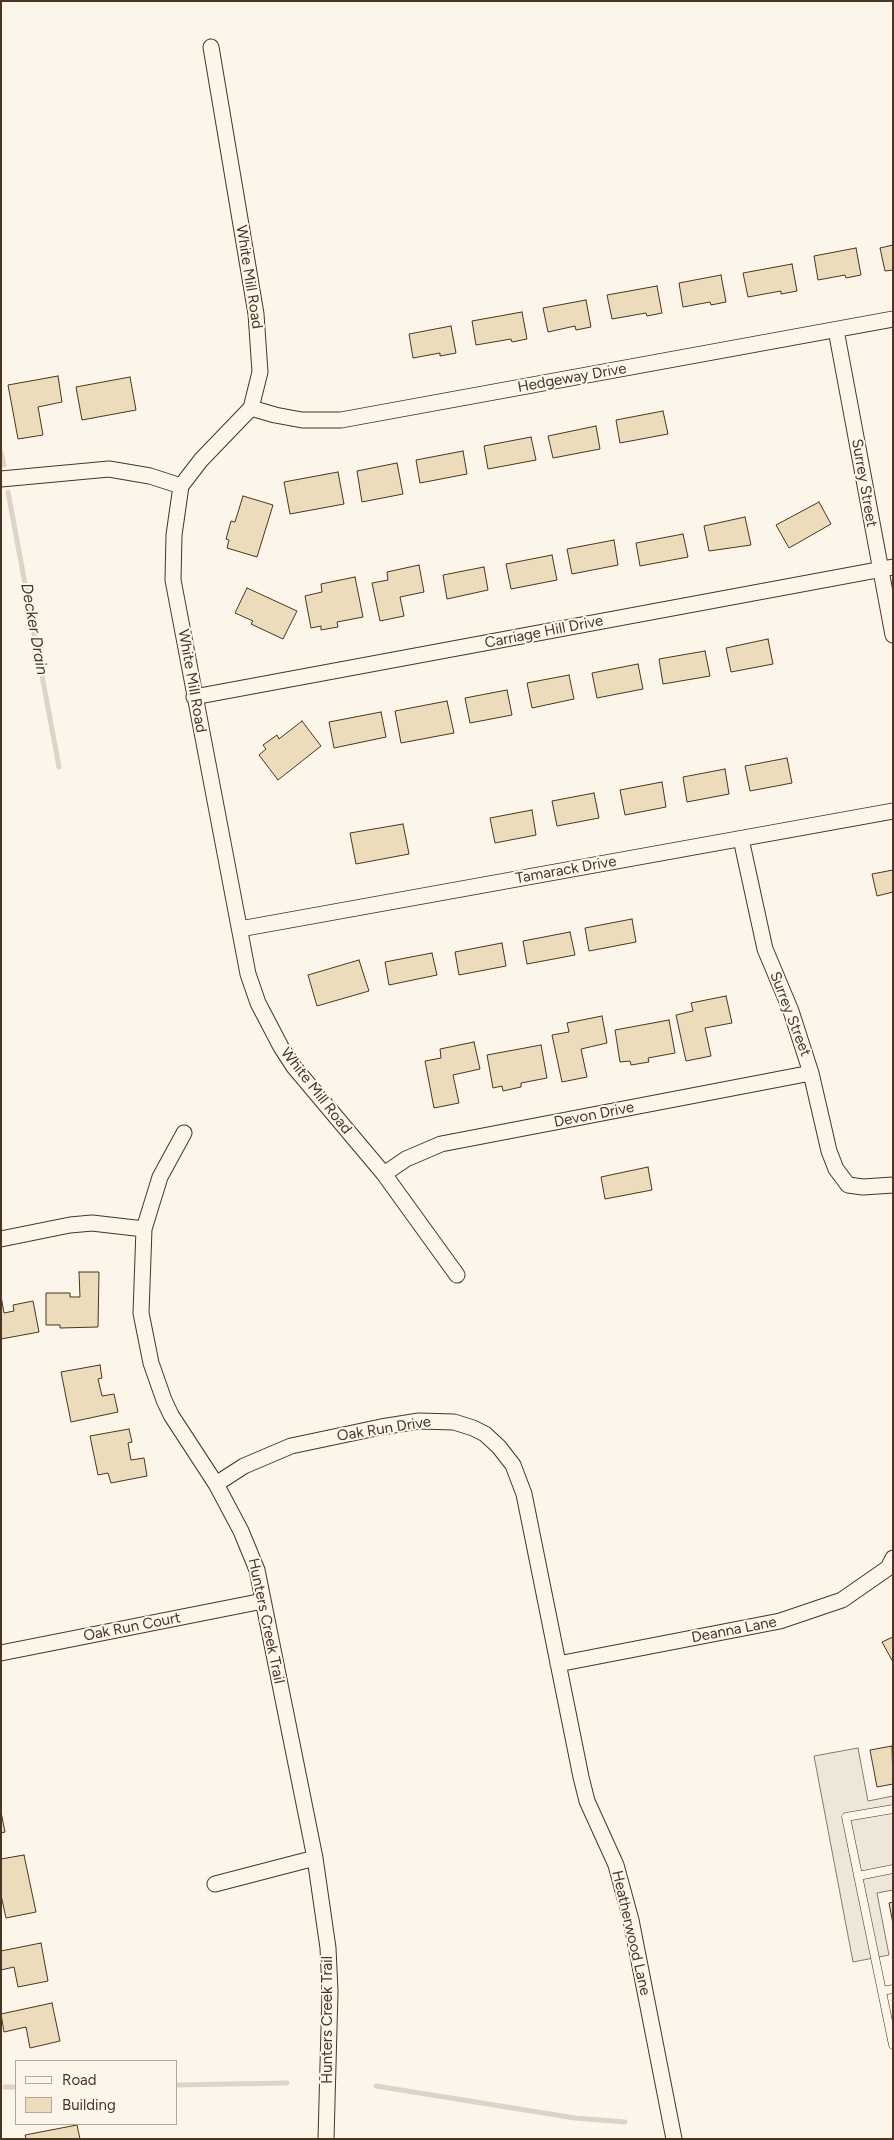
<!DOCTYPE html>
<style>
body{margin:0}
#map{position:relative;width:894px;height:2140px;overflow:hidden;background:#fbf6e9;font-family:Figtree,sans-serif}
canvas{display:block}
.frame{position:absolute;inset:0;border:2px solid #4a3520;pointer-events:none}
.legend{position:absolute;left:15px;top:2060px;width:162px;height:65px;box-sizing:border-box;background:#fbf6e9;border:1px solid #b4a999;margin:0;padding:6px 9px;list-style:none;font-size:15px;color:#4a3520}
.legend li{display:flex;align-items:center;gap:10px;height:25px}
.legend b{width:25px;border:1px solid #b4a999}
</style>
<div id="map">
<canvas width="894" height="2140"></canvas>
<div class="frame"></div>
<ul class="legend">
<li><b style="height:6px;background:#fbf6e9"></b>Road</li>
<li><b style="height:14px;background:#ecdcbc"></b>Building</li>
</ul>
</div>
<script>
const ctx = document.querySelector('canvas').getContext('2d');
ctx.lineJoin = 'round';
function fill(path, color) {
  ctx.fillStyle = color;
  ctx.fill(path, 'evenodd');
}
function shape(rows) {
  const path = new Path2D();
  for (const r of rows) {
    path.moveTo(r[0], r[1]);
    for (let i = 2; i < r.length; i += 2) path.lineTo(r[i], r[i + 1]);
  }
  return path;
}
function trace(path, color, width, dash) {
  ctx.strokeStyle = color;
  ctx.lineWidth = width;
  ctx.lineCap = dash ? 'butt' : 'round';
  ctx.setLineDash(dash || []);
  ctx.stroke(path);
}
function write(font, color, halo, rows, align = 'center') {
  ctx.font = font + ' Figtree,sans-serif';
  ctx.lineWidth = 4;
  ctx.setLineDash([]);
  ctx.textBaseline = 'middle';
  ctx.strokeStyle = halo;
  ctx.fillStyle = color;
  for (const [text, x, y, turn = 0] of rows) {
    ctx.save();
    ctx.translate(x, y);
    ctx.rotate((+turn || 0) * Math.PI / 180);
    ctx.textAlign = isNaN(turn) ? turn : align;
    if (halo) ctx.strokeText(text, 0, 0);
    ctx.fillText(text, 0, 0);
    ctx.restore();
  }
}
const parking = shape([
 [858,1748,868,1801,893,1796,893,1890,877,1893,889,1955,853,1962,814,1756,858,1748]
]);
fill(parking, '#ede7d9');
trace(parking, '#887966', 1);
trace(shape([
 [1,453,4,465],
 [8,492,59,767],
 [176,2085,287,2083],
 [376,2086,575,2118,625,2122],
 [5,2087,16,2087]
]), '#dcd4c6', 5);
const building = shape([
 [893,245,893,270,885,271,880,248,893,245],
 [856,248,861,275,846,278,845,275,818,280,814,256,856,248],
 [792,264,797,291,781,294,781,291,748,297,743,273,792,264],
 [721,275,726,302,711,305,710,302,683,307,679,283,721,275],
 [657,286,662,313,647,316,646,313,612,319,607,295,657,286],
 [586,300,591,327,576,330,575,326,548,332,543,308,586,300],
 [522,312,527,339,512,342,511,339,476,345,472,321,522,312],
 [451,326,456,353,440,356,440,353,413,358,409,334,451,326],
 [58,376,62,402,38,407,43,435,18,439,8,385,58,376],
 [130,377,136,410,82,420,76,387,130,377],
 [663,411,668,434,620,443,616,420,663,411],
 [596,426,600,449,553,458,548,436,596,426],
 [531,437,536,460,488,469,484,446,531,437],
 [463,451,467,474,420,483,416,460,463,451],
 [397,463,403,494,362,502,357,471,397,463],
 [338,472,344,504,290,514,284,482,338,472],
 [243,496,273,505,257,557,227,548,229,540,226,539,231,521,235,522,243,496],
 [819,502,831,524,789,548,776,525,819,502],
 [745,517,751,545,709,551,704,526,745,517],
 [683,534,688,557,640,566,636,543,683,534],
 [614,540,618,565,572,574,567,549,614,540],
 [552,555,557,580,511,589,506,564,552,555],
 [419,565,424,592,400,597,404,616,380,621,372,583,388,580,387,572,419,565],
 [484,567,488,590,447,599,443,575,484,567],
 [355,577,363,617,337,622,338,627,321,630,321,626,311,628,305,596,322,592,321,584,355,577],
 [247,588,297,611,283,639,251,624,253,621,235,613,247,588],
 [768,639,773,664,731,672,726,648,768,639],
 [705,651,710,676,663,684,659,659,705,651],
 [638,664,643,689,597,698,592,673,638,664],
 [569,675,574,699,532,708,527,683,569,675],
 [507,690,512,715,470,723,465,698,507,690],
 [447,701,454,733,401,743,395,711,447,701],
 [381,712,386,737,334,748,329,722,381,712],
 [302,721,321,746,278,780,259,755,266,749,263,745,277,735,279,739,302,721],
 [787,758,792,783,750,791,745,766,787,758],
 [725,769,729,794,687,802,683,777,725,769],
 [662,782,666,807,625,815,620,790,662,782],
 [594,793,599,818,557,826,552,801,594,793],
 [532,810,536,835,495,843,490,818,532,810],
 [403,824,409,854,356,864,350,833,403,824],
 [893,870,893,892,877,896,872,874,893,870],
 [632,919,636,942,589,951,585,928,632,919],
 [570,932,575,955,527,964,523,941,570,932],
 [502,943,506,966,459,975,455,952,502,943],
 [432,953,437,975,389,985,385,962,432,953],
 [359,960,369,991,317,1006,308,975,359,960],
 [726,996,732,1023,705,1028,711,1056,686,1061,676,1015,693,1011,691,1003,726,996],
 [602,1016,607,1043,581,1049,587,1077,562,1082,552,1035,569,1032,567,1023,602,1016],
 [669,1020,675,1053,648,1058,649,1062,631,1065,630,1061,620,1062,615,1030,669,1020],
 [474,1042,480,1069,453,1075,459,1103,434,1108,425,1061,441,1058,440,1049,474,1042],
 [541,1045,547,1078,521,1083,521,1087,503,1091,502,1086,493,1088,487,1055,541,1045],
 [648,1167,652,1190,605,1199,601,1177,648,1167],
 [79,1272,99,1272,98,1327,60,1328,60,1325,46,1325,46,1293,70,1293,70,1297,80,1297,79,1272],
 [1,1296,4,1313,14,1311,13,1305,33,1301,39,1332,1,1339,1,1296],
 [100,1365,102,1378,98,1379,102,1396,114,1394,118,1412,71,1422,61,1372,100,1365],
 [129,1429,132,1442,128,1443,131,1460,144,1458,147,1476,111,1483,108,1473,98,1475,90,1436,129,1429],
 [893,1637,893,1662,882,1642,893,1637],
 [892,1746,893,1784,877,1787,870,1750,892,1746],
 [1,1812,5,1832,1,1833,1,1812],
 [24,1855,36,1912,6,1918,1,1895,1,1859,24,1855],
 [893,1902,893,1924,889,1903,893,1902],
 [41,1943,48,1981,18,1987,14,1967,1,1970,1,1951,41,1943],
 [52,2003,60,2041,30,2048,26,2027,4,2032,1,2014,52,2003],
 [77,2125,80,2139,26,2139,25,2135,77,2125]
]);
fill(building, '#ecdcbc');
trace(building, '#4a3520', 1);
const service = shape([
 [893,1809,846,1817,893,2045],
 [858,1876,893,1869],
 [882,1991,893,1989]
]);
const minor = shape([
 [211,47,256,314,260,372,251,408,201,460,181,486,174,535,173,580,248,974,258,1003,281,1047,294,1067,384,1174,457,1275],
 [836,330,893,635],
 [251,408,275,415,302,420,341,420,893,319],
 [1,479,109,469,150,476,181,486],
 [194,697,893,567],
 [741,839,765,949,791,1011,811,1073,829,1151,836,1169,848,1185,863,1187,893,1185],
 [240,929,893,811],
 [184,1133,160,1177,144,1229,141,1313,151,1363,164,1400,171,1415,216,1484,241,1531,257,1570,315,1858,328,1948,330,1991,326,2139],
 [384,1174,406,1159,441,1144,811,1073],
 [1,1239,70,1225,92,1223,144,1229],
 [216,1484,244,1466,291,1446,381,1427,419,1421,454,1422,473,1428,485,1434,499,1447,513,1465,524,1494,581,1777,587,1801,616,1865,631,1920,674,2139],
 [1,1653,263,1601],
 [558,1664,780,1621,842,1600,888,1568,893,1558],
 [215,1884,315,1858]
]);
trace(service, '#4a3520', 9);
trace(minor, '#4a3520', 17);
trace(service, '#fbf6e9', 8);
trace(minor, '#fbf6e9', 15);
write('15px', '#4a3520', '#fbf6e9', [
 ["White Mill Road",249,277,81],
 ["Hedgeway Drive",572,378,-10],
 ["Surrey Street",864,483,80],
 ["Carriage Hill Drive",544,632,-11],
 ["White Mill Road",192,681,80],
 ["Tamarack Drive",566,870,-10],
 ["Surrey Street",790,1014,69],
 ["White Mill Road",316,1091,52],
 ["Devon Drive",594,1115,-11],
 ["Oak Run Drive",384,1429,-9],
 ["Hunters Creek Trail",266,1621,78],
 ["Oak Run Court",132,1627,-11],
 ["Deanna Lane",734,1630,-11],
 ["Heatherwood Lane",631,1933,77],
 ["Hunters Creek Trail",328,2020,-90]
]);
write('italic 16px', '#4a3520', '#fbf6e9', [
 ["Decker Drain",34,629,80]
]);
</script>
